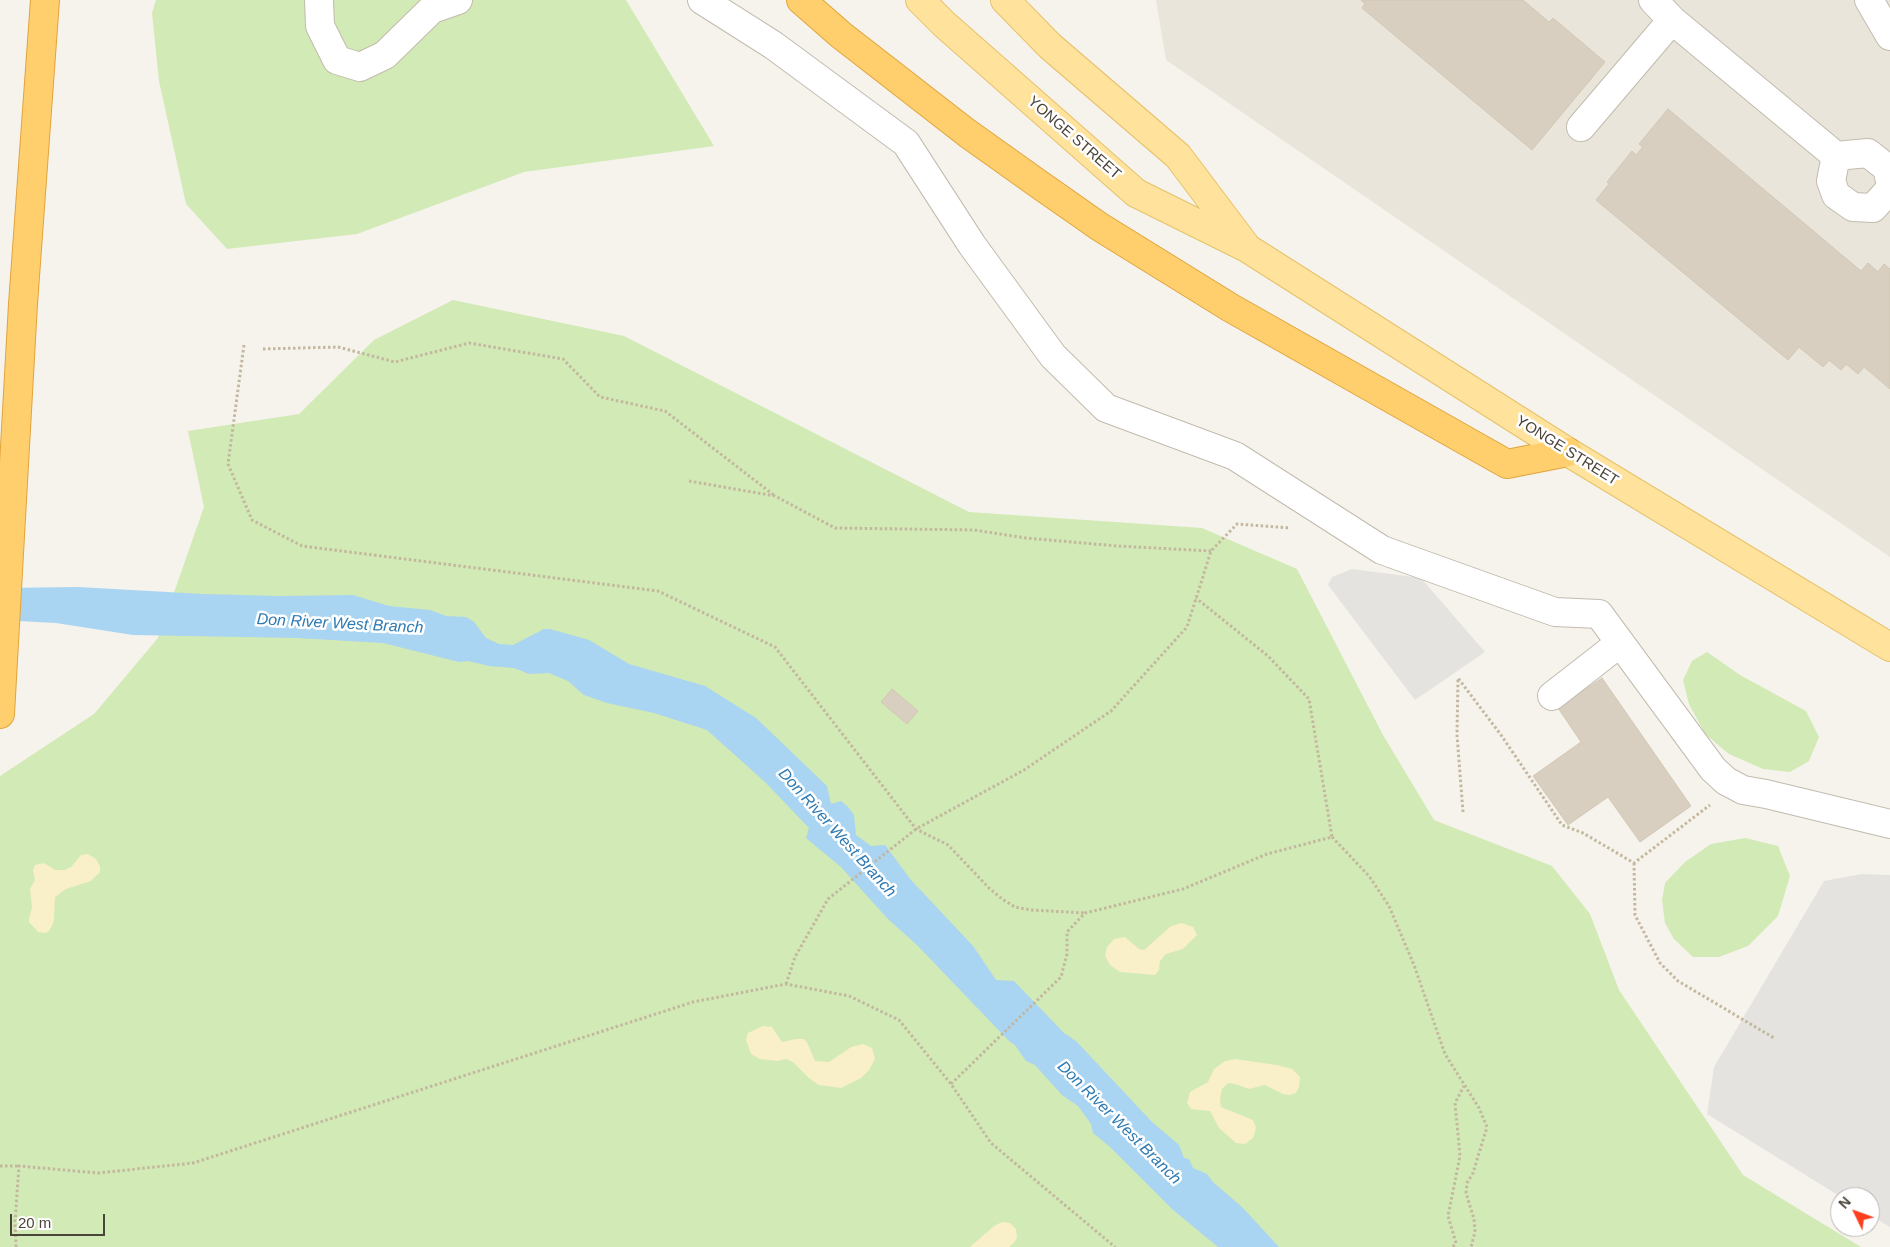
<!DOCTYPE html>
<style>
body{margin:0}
#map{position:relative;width:1890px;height:1247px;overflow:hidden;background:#f6f3ec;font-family:Arial,sans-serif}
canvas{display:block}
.north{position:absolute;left:1830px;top:1187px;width:50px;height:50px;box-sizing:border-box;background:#fff;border:1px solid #b7b4b0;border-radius:50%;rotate:312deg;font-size:14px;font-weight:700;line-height:20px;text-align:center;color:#4b4439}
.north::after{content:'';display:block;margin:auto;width:18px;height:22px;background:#fc3f1d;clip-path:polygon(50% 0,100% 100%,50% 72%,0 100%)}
.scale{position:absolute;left:10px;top:1214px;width:95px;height:22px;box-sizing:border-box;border:2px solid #4b4439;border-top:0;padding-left:6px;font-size:15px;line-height:18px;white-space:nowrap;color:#4b4439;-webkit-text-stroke:4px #fff;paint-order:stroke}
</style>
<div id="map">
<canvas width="1890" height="1247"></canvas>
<div class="north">N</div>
<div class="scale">20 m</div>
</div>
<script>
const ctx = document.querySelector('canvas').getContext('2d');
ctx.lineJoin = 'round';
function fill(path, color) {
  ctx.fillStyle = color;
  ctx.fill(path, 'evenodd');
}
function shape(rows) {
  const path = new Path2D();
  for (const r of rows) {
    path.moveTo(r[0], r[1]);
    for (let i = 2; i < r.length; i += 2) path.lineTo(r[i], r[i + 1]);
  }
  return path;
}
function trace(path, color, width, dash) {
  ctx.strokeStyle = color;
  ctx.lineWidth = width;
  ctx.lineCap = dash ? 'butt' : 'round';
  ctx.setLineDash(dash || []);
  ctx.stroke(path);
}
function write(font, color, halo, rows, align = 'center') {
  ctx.font = font + ' Arial,sans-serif';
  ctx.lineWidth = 5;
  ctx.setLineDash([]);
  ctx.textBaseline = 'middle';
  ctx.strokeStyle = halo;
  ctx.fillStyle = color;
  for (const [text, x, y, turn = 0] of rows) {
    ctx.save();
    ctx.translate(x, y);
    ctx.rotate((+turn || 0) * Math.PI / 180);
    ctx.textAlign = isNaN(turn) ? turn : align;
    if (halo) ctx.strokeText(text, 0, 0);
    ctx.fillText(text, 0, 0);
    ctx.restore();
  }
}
fill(shape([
 [1156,0,1890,0,1890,557,1166,60]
]), '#eae5da');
fill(shape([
 [156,0,626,0,714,146,524,172,357,234,227,249,186,204,159,81,152,13],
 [453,300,624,336,969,512,1202,528,1297,569,1383,735,1434,820,1552,866,1590,914,1619,990,1743,1175,1861,1247,0,1247,0,776,94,714,158,638,204,507,188,431,299,414,374,340],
 [1707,652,1740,675,1806,711,1819,737,1809,761,1790,772,1763,769,1729,754,1705,734,1689,704,1683,680,1692,661],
 [1745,838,1778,846,1790,876,1778,916,1748,946,1719,957,1693,957,1674,939,1665,923,1662,900,1665,883,1685,862,1711,844]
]), '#d2eab5');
fill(shape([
 [88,854,96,859,100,866,100,872,91,881,66,889,55,897,54,920,52,926,49,931,46,933,38,932,29,922,29,919,32,907,30,889,35,880,33,870,35,865,44,863,55,870,65,870,71,867,81,855],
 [1182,923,1193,927,1197,935,1183,949,1166,954,1160,961,1159,970,1155,975,1120,972,1110,965,1105,956,1107,947,1114,939,1125,937,1139,949,1144,950,1171,926],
 [763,1026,772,1027,782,1042,796,1039,803,1039,807,1042,815,1061,829,1062,851,1047,863,1044,872,1048,875,1059,869,1070,861,1078,841,1088,819,1085,810,1079,793,1062,786,1059,777,1061,760,1059,751,1054,746,1040,748,1033],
 [1235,1059,1277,1065,1292,1069,1300,1077,1299,1087,1296,1093,1290,1095,1283,1094,1265,1085,1249,1089,1235,1084,1228,1083,1222,1089,1220,1098,1221,1107,1253,1120,1256,1128,1253,1138,1245,1144,1236,1143,1219,1128,1210,1111,1191,1109,1187,1103,1190,1092,1208,1082,1214,1069,1225,1061],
 [1002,1222,1010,1223,1016,1229,1017,1237,1014,1243,1009,1247,970,1247,994,1226]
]), '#f9efc9');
fill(shape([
 [1352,569,1421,578,1485,652,1415,700,1328,585,1332,577],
 [1861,874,1890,875,1890,1227,1870,1215,1870,1197,1841,1197,1707,1114,1714,1067,1824,881]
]), '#e5e3e0');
fill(shape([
 [78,587,203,594,278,596,353,595,389,606,430,610,446,616,466,617,474,622,486,638,499,644,513,645,544,629,550,629,589,640,629,664,705,686,756,718,827,786,831,804,841,801,848,807,854,815,856,835,871,846,885,845,911,880,973,946,996,980,1014,981,1064,1033,1076,1041,1152,1122,1179,1145,1184,1158,1189,1159,1193,1168,1207,1174,1213,1182,1243,1208,1279,1247,1218,1247,1172,1209,1109,1146,1093,1133,1091,1124,1078,1106,1062,1095,1035,1065,1026,1061,1015,1045,1009,1041,917,945,887,918,841,867,806,838,809,828,765,782,707,730,654,713,607,703,584,695,568,681,549,673,529,674,514,668,489,666,468,661,459,662,383,643,297,638,133,635,56,623,0,620,0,588]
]), '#a9d4f2');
const building = shape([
 [1361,0,1523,0,1549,22,1553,18,1605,62,1532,150,1362,8,1365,4,1361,0],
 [1668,109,1861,271,1868,263,1878,272,1884,264,1890,269,1890,389,1864,367,1858,374,1846,364,1841,370,1829,360,1823,367,1799,347,1788,360,1596,200,1609,184,1607,182,1632,151,1636,155,1643,147,1639,144,1668,109],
 [1602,678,1691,806,1640,842,1608,797,1568,825,1533,776,1581,742,1558,708,1602,678],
 [892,689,918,711,907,724,881,702,892,689]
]);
fill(building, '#d8cfc1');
trace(building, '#d3c7b4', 1);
const minor = shape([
 [319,0,320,26,337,60,360,67,385,55,432,9,458,0],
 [702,0,773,45,906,143,972,245,1053,356,1106,408,1235,456,1382,550,1555,612,1599,614,1713,769,1726,781,1743,790,1766,794,1890,824],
 [1653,0,1672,20,1836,156,1868,153,1887,168,1890,181],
 [1869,0,1890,36],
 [1581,127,1672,20],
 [1836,156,1831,181,1836,195,1853,207,1873,208,1890,189],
 [1552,696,1620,643]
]);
const major = shape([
 [920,0,944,24,1136,193,1247,248,1568,452,1890,647],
 [1005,0,1050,46,1178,156,1245,245]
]);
const highway = shape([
 [801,0,841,35,967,133,1040,185,1100,227,1231,308,1507,464,1568,452],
 [0,714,23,304,45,0]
]);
trace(minor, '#c2bbae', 30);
trace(major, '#e6c16a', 30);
trace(highway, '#e0a43c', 30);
trace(shape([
 [244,345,228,464,252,520,302,546,658,591,775,647,916,829,948,845,989,888,1002,899,1015,907,1031,910,1085,913],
 [263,349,338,347,395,362,469,343,563,359,600,397,665,411,775,496],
 [689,481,775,496,835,528,974,530,1026,538,1117,546,1211,551],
 [1463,812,1457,735,1458,678,1501,735,1562,825,1583,833,1634,863,1710,805],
 [1332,837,1369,876,1389,906,1414,965,1445,1054,1479,1108,1487,1127,1473,1173,1467,1183,1466,1193,1474,1219,1475,1232,1471,1247],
 [1634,863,1635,915,1660,963,1678,981,1774,1038],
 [786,984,795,957,828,899,916,829,1024,770,1111,711,1187,627,1211,551,1237,524,1290,528],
 [951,1084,1061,977,1067,954,1067,932,1085,913,1183,889,1267,854,1332,837,1309,699,1268,656,1196,598],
 [0,1166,19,1166],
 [16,1247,15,1222,19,1166,98,1173,193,1163,693,1002,786,984,849,996,899,1020,951,1084,991,1143,1115,1247],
 [1453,1247,1456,1243,1448,1216,1460,1156,1455,1103,1464,1086]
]), '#c4b79f', 3, [2.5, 2.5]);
trace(minor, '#fff', 28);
trace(major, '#ffe39c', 28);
trace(highway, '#ffcf6e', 28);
write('15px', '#4b4439', '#fff', [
 ["YONGE STREET",1074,138,41],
 ["YONGE STREET",1567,451,32]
]);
write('italic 16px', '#2e7ab2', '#fff', [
 ["Don River West Branch",340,624,3],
 ["Don River West Branch",837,833,48],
 ["Don River West Branch",1119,1123,45]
]);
</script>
